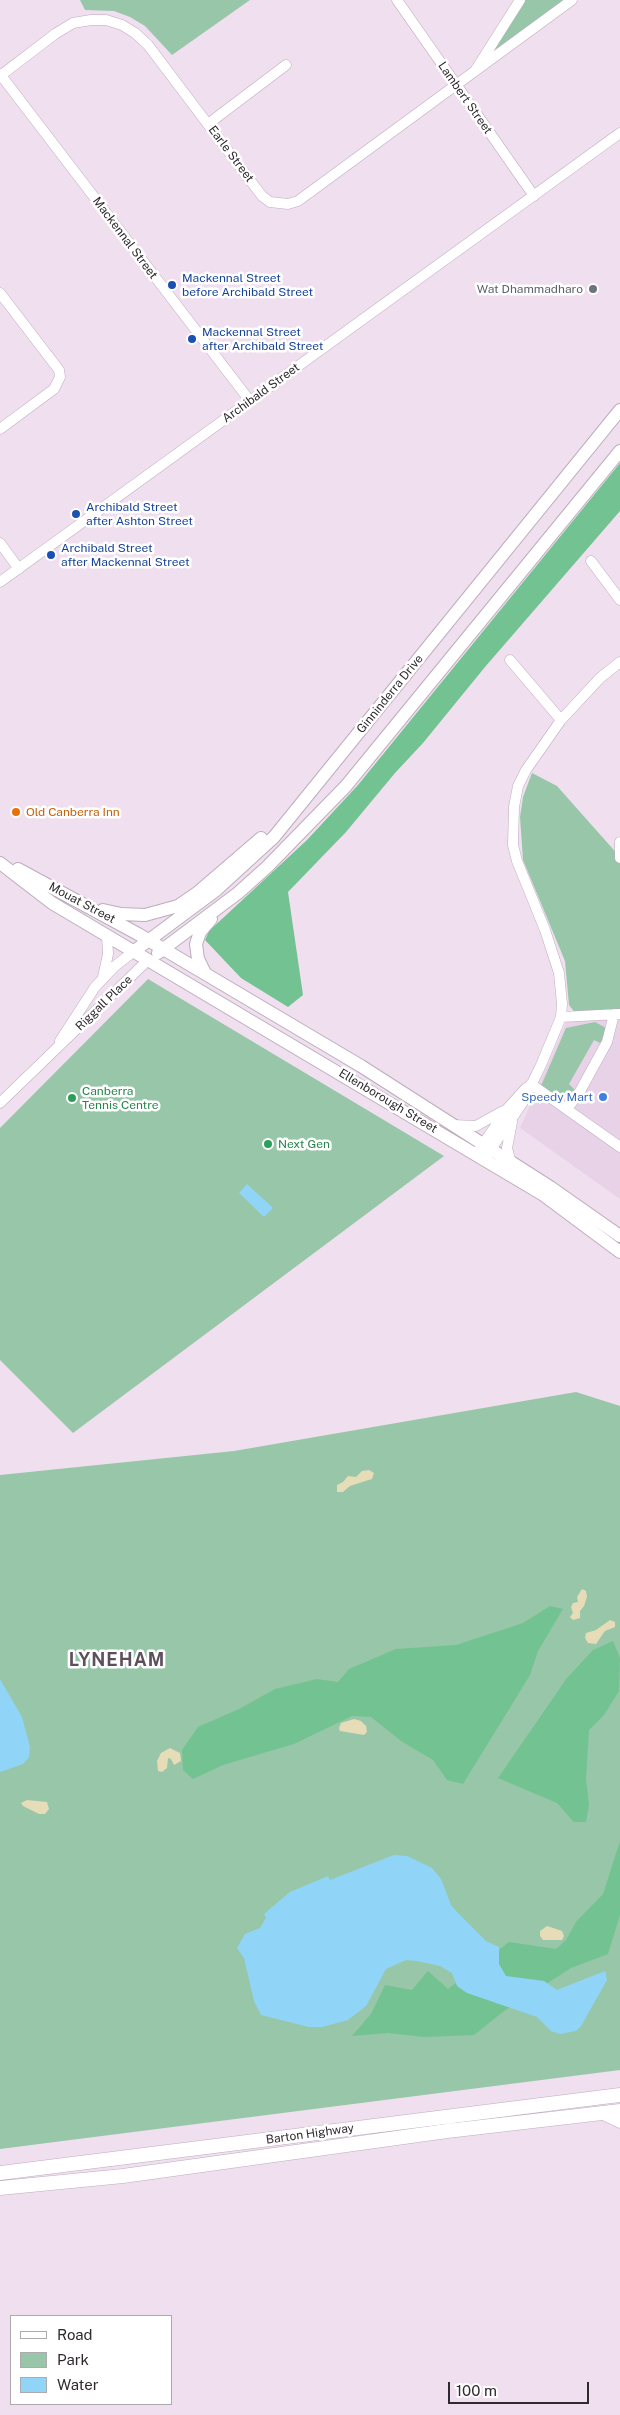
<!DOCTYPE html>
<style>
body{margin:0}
#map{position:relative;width:620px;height:2415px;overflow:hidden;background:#f0dfef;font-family:"Public Sans",sans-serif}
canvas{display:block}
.legend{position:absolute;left:10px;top:2315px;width:162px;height:90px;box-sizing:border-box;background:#fff;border:1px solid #acaaac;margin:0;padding:6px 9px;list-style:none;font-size:15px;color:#302a30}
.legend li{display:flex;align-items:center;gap:10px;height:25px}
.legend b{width:25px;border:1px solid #acaaac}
.scale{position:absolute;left:448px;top:2382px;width:141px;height:22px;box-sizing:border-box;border:2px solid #302a30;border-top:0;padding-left:6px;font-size:15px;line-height:18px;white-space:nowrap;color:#302a30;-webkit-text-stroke:4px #fff;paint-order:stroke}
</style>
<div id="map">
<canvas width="620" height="2415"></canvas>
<ul class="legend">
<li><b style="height:6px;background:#fff"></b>Road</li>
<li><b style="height:14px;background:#97c7a8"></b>Park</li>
<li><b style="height:14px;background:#90d5f8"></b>Water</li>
</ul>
<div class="scale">100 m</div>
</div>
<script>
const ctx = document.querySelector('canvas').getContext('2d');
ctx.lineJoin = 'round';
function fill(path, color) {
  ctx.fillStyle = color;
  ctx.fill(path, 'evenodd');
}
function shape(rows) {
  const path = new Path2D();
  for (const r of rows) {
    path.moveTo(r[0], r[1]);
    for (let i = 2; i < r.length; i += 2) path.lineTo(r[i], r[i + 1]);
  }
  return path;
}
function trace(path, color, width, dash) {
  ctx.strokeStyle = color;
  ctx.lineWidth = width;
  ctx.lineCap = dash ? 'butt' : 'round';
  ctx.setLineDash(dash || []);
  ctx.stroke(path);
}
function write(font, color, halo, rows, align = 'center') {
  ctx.font = font + ' "Public Sans",sans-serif';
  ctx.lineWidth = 5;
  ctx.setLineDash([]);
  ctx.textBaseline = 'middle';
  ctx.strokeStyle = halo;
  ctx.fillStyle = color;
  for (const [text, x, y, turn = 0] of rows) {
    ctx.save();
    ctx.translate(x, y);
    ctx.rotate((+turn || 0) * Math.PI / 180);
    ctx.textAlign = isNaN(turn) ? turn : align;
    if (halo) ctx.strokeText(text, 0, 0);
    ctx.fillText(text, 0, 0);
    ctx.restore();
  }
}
fill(shape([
 [620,1017,620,1199,520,1128,567,1021]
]), '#e8d2e8');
fill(shape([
 [80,0,250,0,172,55,145,26,130,17,114,11,85,10],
 [520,0,572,0,475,71],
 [532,773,557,786,620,857,620,1009,576,1014,569,1005,565,961,523,860,520,817,523,797],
 [148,979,444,1156,73,1433,0,1360,0,1128],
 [595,1022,606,1028,604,1037,600,1043,594,1040,569,1084,575,1090,569,1098,560,1099,541,1086,566,1028],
 [576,1392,620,1406,620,2070,0,2149,0,1475,234,1451]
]), '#97c7a8');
fill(shape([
 [620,463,620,511,485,667,423,743,395,773,346,832,288,892,303,995,288,1007,241,978,205,940,209,931,307,840,358,785],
 [550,1606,563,1609,538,1651,530,1675,463,1784,447,1780,433,1760,401,1741,371,1717,352,1716,294,1744,223,1765,193,1779,183,1770,182,1750,198,1727,239,1709,275,1689,317,1679,338,1682,349,1669,396,1649,456,1645,523,1623],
 [613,1641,620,1658,619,1691,604,1715,589,1730,586,1779,589,1805,586,1822,574,1822,557,1803,498,1778,567,1678,593,1650],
 [620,1841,620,1915,608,1954,571,1968,504,2011,474,2035,424,2037,388,2033,352,2036,371,2014,385,1985,412,1990,428,1971,448,1989,509,1942,556,1949,566,1940,576,1922,603,1894]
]), '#73c292');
fill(shape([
 [369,1470,374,1473,372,1479,350,1486,343,1492,337,1492,337,1485,343,1482,348,1476,356,1477,362,1471],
 [582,1589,586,1591,587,1597,584,1606,580,1611,580,1618,573,1620,570,1617,573,1613,571,1607,573,1603,578,1602,577,1597],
 [610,1620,615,1622,615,1627,605,1631,596,1644,588,1643,585,1638,586,1633,596,1630],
 [354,1719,361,1721,366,1726,367,1732,364,1735,340,1731,339,1728,341,1723],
 [170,1748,180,1753,181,1761,174,1765,171,1759,168,1758,167,1768,162,1772,158,1771,157,1761,161,1753],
 [27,1800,47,1802,49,1809,45,1814,39,1814,23,1806,21,1803],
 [547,1926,562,1931,564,1936,562,1940,543,1940,540,1936,540,1931]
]), '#e6dcb7');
fill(shape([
 [247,1184,273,1208,264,1217,239,1193],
 [0,1679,22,1717,30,1747,29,1757,23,1764,0,1772],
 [394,1855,407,1856,432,1868,441,1879,451,1905,457,1912,486,1941,499,1947,499,1964,506,1976,544,1981,557,1990,605,1971,607,1980,581,2026,576,2031,560,2034,551,2031,537,2017,467,1993,457,1986,452,1973,440,1966,417,1961,406,1960,386,1969,366,2006,348,2020,322,2027,309,2027,261,2015,254,2001,244,1958,237,1948,245,1934,260,1928,266,1918,264,1914,290,1892,328,1876,330,1880]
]), '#90d5f8');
const minor = shape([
 [397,0,534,196],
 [520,0,475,71,572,0],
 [0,74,250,401],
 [0,76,55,34,73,23,91,20,106,20,122,25,135,33,148,45,262,196,270,202,288,204,298,201,475,71],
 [208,124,286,65],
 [0,293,59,370,60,377,54,389,0,429],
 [0,543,19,569],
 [591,561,620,600],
 [0,582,620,133],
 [510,660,561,720],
 [620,842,620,858],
 [103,977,108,954,107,936],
 [561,1017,619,1014],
 [60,1041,95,987,115,966,133,952],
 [531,1084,620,1147],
 [0,1103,148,960],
 [567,1109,579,1093,607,1042,614,1014],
 [453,1125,476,1126,503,1111],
 [479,1150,507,1109,526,1088],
 [487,1155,523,1102,541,1065,561,1017,562,1004,559,973,545,930,517,861,513,845,514,807,518,786,526,770,561,720,600,678,620,662],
 [511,1163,507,1148,512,1122],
 [601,2114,620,2123]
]);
const major = shape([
 [0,863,52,903,542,1194,620,1252],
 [18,869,138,934,361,1066,550,1187,620,1236],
 [103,910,121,914,145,915,178,906,197,893,261,838],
 [133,952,215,891,274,837,620,410],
 [158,953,238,893,267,867,346,786,620,451],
 [205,973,198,959,196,944,200,932,211,919]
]);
const highway = shape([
 [0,2173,620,2095],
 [0,2188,123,2176,447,2131,620,2111]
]);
trace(minor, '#bcadbc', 11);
trace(major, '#bcadbc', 14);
trace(highway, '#bcadbc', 15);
trace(minor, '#fff', 10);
trace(major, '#fff', 12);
trace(highway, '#fff', 14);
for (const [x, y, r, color] of [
 [172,285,5,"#1a4fb4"],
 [593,289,5,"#6b7280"],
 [192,339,5,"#1a4fb4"],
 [76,514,5,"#1a4fb4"],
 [51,555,5,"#1a4fb4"],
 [16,812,5,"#e8710a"],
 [603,1097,5,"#3f7fe0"],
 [72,1098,5,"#2e9e5b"],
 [268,1144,5,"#2e9e5b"]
]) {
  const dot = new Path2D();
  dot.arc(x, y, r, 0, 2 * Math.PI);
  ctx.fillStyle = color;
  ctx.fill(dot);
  trace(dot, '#fff', 2);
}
write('12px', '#302a30', '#fff', [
 ["Lambert Street",465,98,55],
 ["Earle Street",231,154,53],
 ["Mackennal Street",125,238,53],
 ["Archibald Street",261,393,-36],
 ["Ginninderra Drive",390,694,-51],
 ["Mouat Street",82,903,28],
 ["Riggall Place",104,1003,-44],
 ["Ellenborough Street",388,1101,31],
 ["Barton Highway",310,2134,-8]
]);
write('12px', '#164399', '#fff', [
 ["Mackennal Street",182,278],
 ["before Archibald Street",182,292],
 ["Mackennal Street",202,332],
 ["after Archibald Street",202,346],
 ["Archibald Street",86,507],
 ["after Ashton Street",86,521],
 ["Archibald Street",61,548],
 ["after Mackennal Street",61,562]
], 'left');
write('12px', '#5b616d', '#fff', [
 ["Wat Dhammadharo",583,289]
], 'right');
write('12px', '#c56008', '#fff', [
 ["Old Canberra Inn",26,812]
], 'left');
write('12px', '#27864d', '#fff', [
 ["Canberra",82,1091],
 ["Tennis Centre",82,1105],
 ["Next Gen",278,1144]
], 'left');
write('12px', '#366cbe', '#fff', [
 ["Speedy Mart",593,1097]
], 'right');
ctx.letterSpacing = '1px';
write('bold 18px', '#5d505d', '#fff', [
 ["LYNEHAM",117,1660]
]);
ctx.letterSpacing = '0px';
</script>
